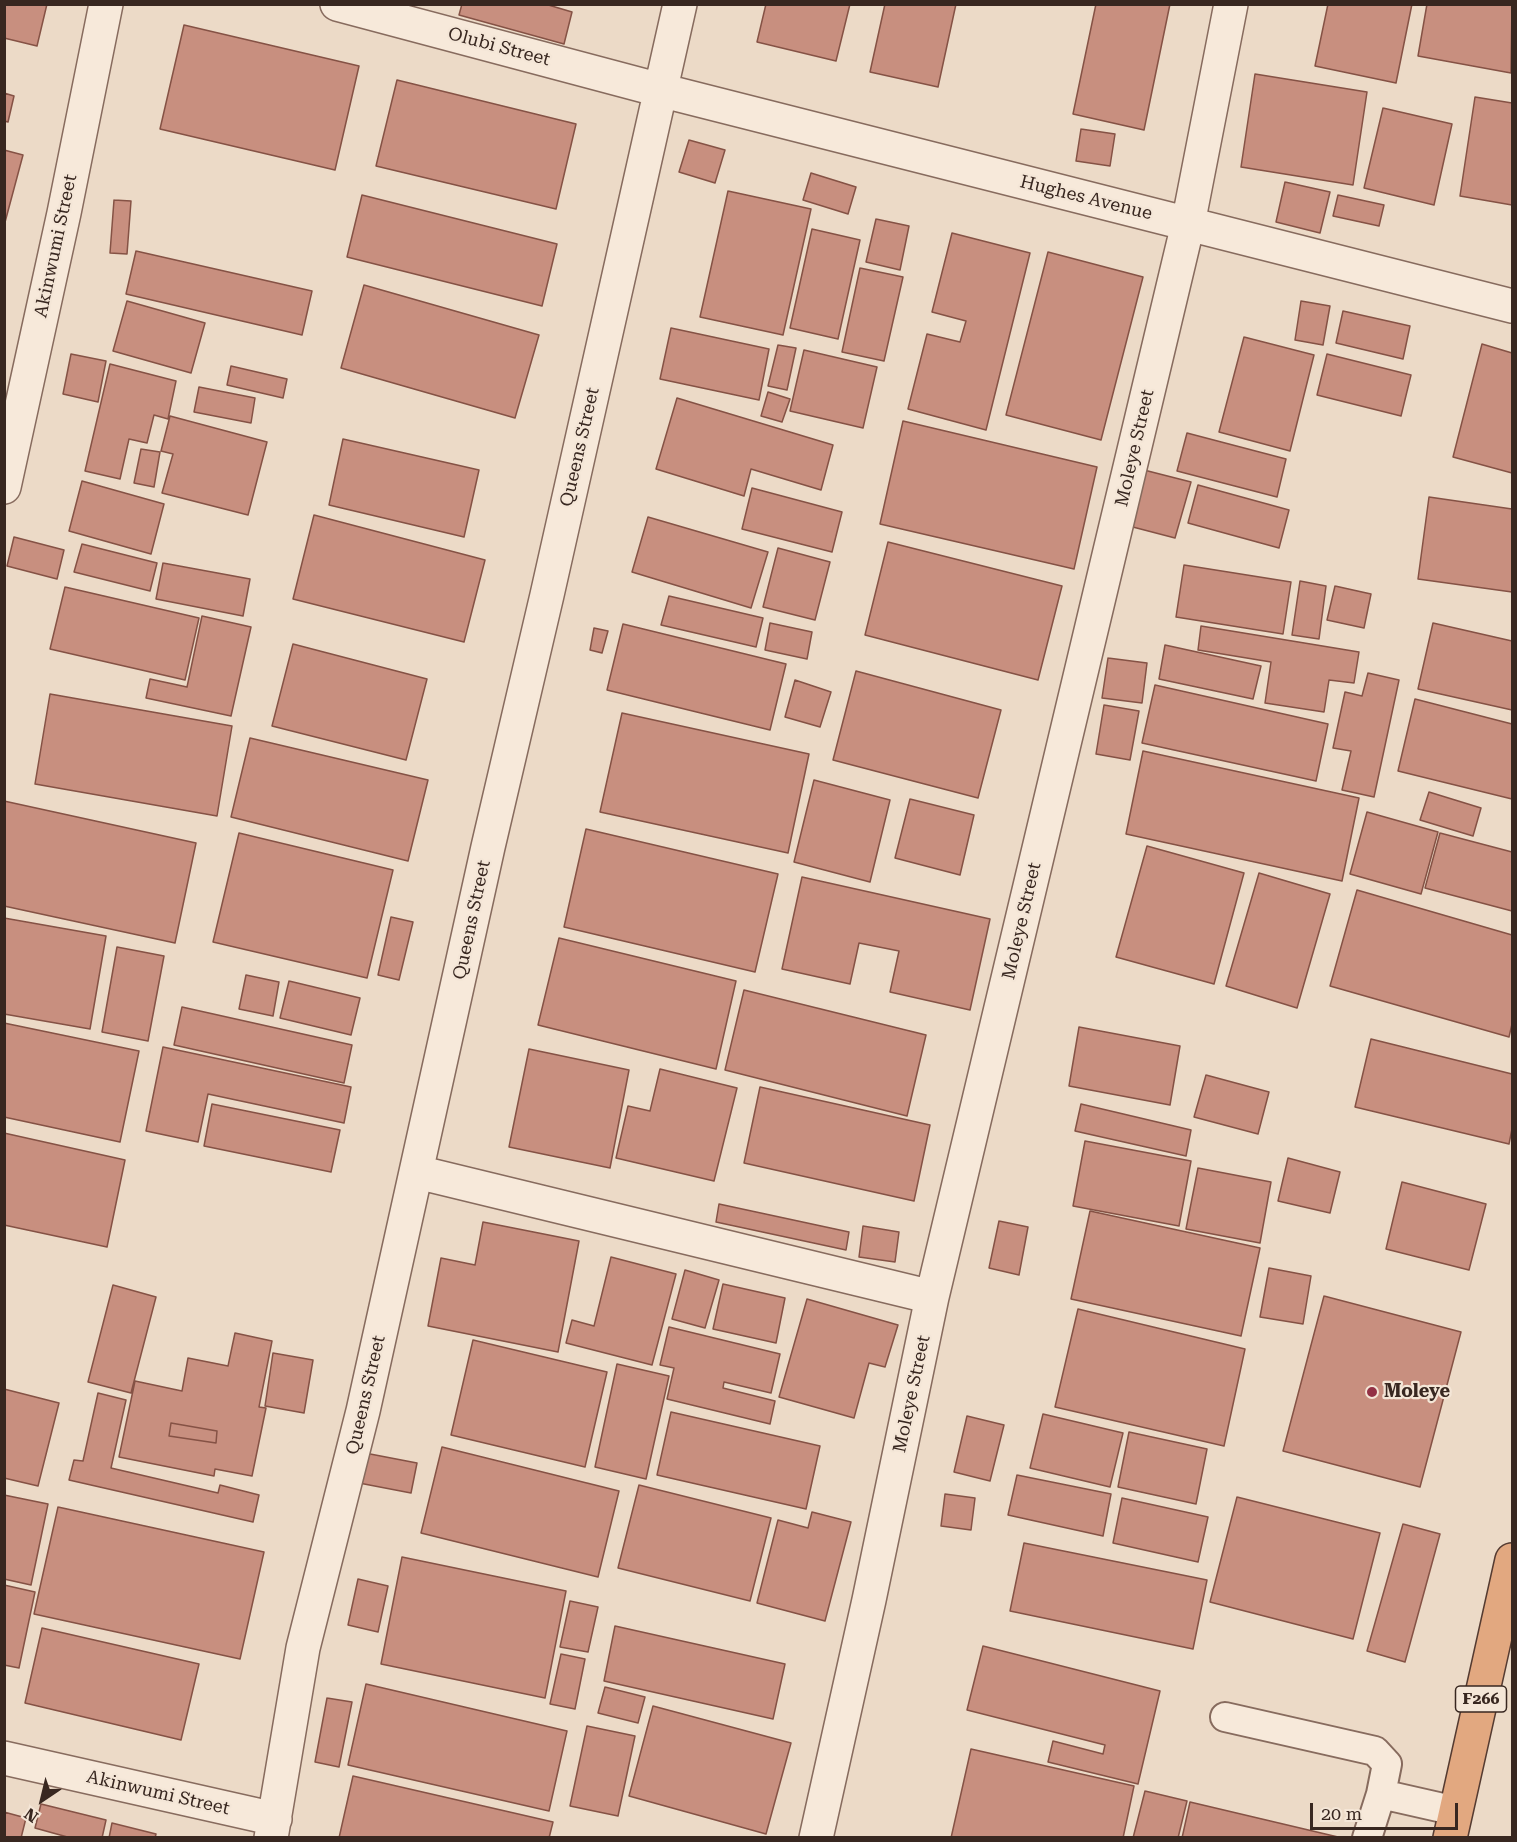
<!DOCTYPE html>
<style>
body{margin:0}
#map{position:relative;width:1517px;height:1842px;overflow:hidden;background:#ecdac7;font-family:"Roboto Serif",serif}
canvas{display:block}
.frame{position:absolute;inset:0;border:6px solid #382720;pointer-events:none}
.north{position:absolute;left:12px;top:1770px;width:60px;height:60px;-webkit-text-stroke:4px #f4e6d7;paint-order:stroke;rotate:215deg;font-size:16px;font-weight:700;line-height:24px;text-align:center;color:#382720}
.north::after{content:'';display:block;margin:auto;width:21px;height:27px;background:#382720;clip-path:polygon(50% 0,100% 100%,50% 72%,0 100%)}
.scale{position:absolute;left:1310px;top:1803px;width:148px;height:27px;box-sizing:border-box;border:3px solid #382720;border-top:0;padding-left:8px;font-size:18px;line-height:21px;white-space:nowrap;color:#382720;-webkit-text-stroke:4px #f4e6d7;paint-order:stroke}
</style>
<div id="map">
<canvas width="1517" height="1842"></canvas>
<div class="frame"></div>
<div class="north">N</div>
<div class="scale">20 m</div>
</div>
<script>
const ctx = document.querySelector('canvas').getContext('2d');
ctx.lineJoin = 'round';
function fill(path, color) {
  ctx.fillStyle = color;
  ctx.fill(path, 'evenodd');
}
function shape(rows) {
  const path = new Path2D();
  for (const r of rows) {
    path.moveTo(r[0], r[1]);
    for (let i = 2; i < r.length; i += 2) path.lineTo(r[i], r[i + 1]);
  }
  return path;
}
function trace(path, color, width, dash) {
  ctx.strokeStyle = color;
  ctx.lineWidth = width;
  ctx.lineCap = dash ? 'butt' : 'round';
  ctx.setLineDash(dash || []);
  ctx.stroke(path);
}
function write(font, color, halo, rows, align = 'center') {
  ctx.font = font + ' "Roboto Serif",serif';
  ctx.lineWidth = 4.5;
  ctx.setLineDash([]);
  ctx.textBaseline = 'middle';
  ctx.strokeStyle = halo;
  ctx.fillStyle = color;
  for (const [text, x, y, turn = 0] of rows) {
    ctx.save();
    ctx.translate(x, y);
    ctx.rotate((+turn || 0) * Math.PI / 180);
    ctx.textAlign = isNaN(turn) ? turn : align;
    if (halo) ctx.strokeText(text, 0, 0);
    ctx.fillText(text, 0, 0);
    ctx.restore();
  }
}
const building = shape([
 [4,4,47,4,37,46,4,38,4,4],
 [462,4,545,4,572,12,564,44,459,15,462,4],
 [766,4,850,4,836,61,757,42,766,4],
 [885,4,956,4,938,87,870,72,885,4],
 [1096,4,1170,4,1144,130,1073,114,1096,4],
 [1328,4,1412,4,1396,83,1315,66,1328,4],
 [1427,4,1512,4,1511,73,1418,56,1427,4],
 [184,25,359,66,335,170,160,129,184,25],
 [1255,74,1367,92,1353,185,1241,167,1255,74],
 [397,80,576,124,556,209,376,166,397,80],
 [4,93,14,96,8,122,4,121,4,93],
 [1475,97,1512,103,1512,205,1460,196,1475,97],
 [1383,108,1452,124,1434,205,1364,188,1383,108],
 [1081,129,1115,134,1110,166,1076,161,1081,129],
 [689,140,725,150,715,183,679,172,689,140],
 [4,150,23,155,4,226,4,150],
 [811,173,856,187,848,214,803,200,811,173],
 [1285,182,1330,192,1320,233,1276,222,1285,182],
 [728,191,811,209,783,335,700,317,728,191],
 [362,195,557,244,542,306,347,257,362,195],
 [1338,195,1384,205,1379,226,1333,216,1338,195],
 [114,200,131,201,127,254,110,253,114,200],
 [876,219,909,226,900,270,866,262,876,219],
 [812,229,860,240,838,339,790,328,812,229],
 [952,233,1030,253,986,430,908,409,927,334,960,342,966,321,932,312,952,233],
 [136,251,312,291,302,335,126,294,136,251],
 [1048,252,1143,277,1101,440,1006,415,1048,252],
 [860,268,903,277,884,361,842,352,860,268],
 [364,285,539,335,515,418,341,368,364,285],
 [127,301,205,323,191,373,113,351,127,301],
 [1301,301,1330,306,1323,345,1295,340,1301,301],
 [1343,311,1410,326,1403,359,1336,343,1343,311],
 [671,328,769,349,759,400,660,379,671,328],
 [1244,337,1314,355,1290,451,1219,432,1244,337],
 [1482,344,1512,353,1512,473,1453,457,1482,344],
 [778,345,796,348,787,390,768,386,778,345],
 [804,350,877,367,863,428,790,411,804,350],
 [71,354,106,361,98,402,63,394,71,354],
 [1327,354,1411,375,1401,416,1317,395,1327,354],
 [110,364,176,381,168,419,154,415,147,443,129,439,120,479,85,471,110,364],
 [231,366,287,379,283,398,227,385,231,366],
 [199,387,255,398,251,423,194,412,199,387],
 [768,392,790,399,782,422,761,416,768,392],
 [677,398,833,445,821,490,751,469,744,496,656,469,677,398],
 [170,416,267,442,248,515,162,493,173,454,161,451,170,416],
 [903,421,1097,467,1074,569,880,524,903,421],
 [1187,433,1286,459,1277,497,1177,471,1187,433],
 [343,439,479,470,464,537,329,505,343,439],
 [141,449,160,452,154,487,134,483,141,449],
 [1144,470,1191,482,1175,538,1129,526,1144,470],
 [82,481,164,504,151,554,69,531,82,481],
 [1198,485,1289,510,1279,548,1188,523,1198,485],
 [752,488,842,512,832,552,742,529,752,488],
 [1429,497,1512,509,1512,592,1418,579,1429,497],
 [314,515,485,560,464,642,293,599,314,515],
 [648,517,768,552,751,608,632,572,648,517],
 [14,537,64,550,57,579,7,566,14,537],
 [888,542,1062,586,1038,680,865,635,888,542],
 [82,544,157,563,150,591,74,572,82,544],
 [778,548,830,562,815,620,763,607,778,548],
 [163,563,250,579,243,616,156,599,163,563],
 [1184,565,1291,582,1283,634,1176,617,1184,565],
 [1300,581,1326,586,1319,639,1292,635,1300,581],
 [1335,586,1371,594,1364,628,1327,620,1335,586],
 [65,587,199,618,185,680,50,649,65,587],
 [669,596,763,618,756,647,661,625,669,596],
 [202,616,251,627,231,716,146,698,150,679,187,687,202,616],
 [770,623,812,632,807,659,765,650,770,623],
 [1433,623,1512,641,1512,710,1418,689,1433,623],
 [623,624,786,664,770,730,607,690,623,624],
 [1201,626,1359,652,1354,683,1329,680,1324,712,1265,703,1271,662,1198,650,1201,626],
 [594,628,608,631,602,653,590,650,594,628],
 [293,644,427,679,406,760,272,726,293,644],
 [1165,645,1261,666,1253,699,1159,679,1165,645],
 [1108,658,1147,663,1142,703,1102,698,1108,658],
 [856,671,1001,710,978,798,833,760,856,671],
 [1368,673,1399,680,1374,797,1342,790,1351,751,1333,748,1345,692,1362,696,1368,673],
 [795,680,831,692,820,727,785,717,795,680],
 [1155,685,1328,724,1316,781,1142,743,1155,685],
 [50,694,232,726,217,816,35,784,50,694],
 [1415,699,1512,724,1512,799,1398,771,1415,699],
 [1104,705,1139,711,1130,760,1096,754,1104,705],
 [622,713,809,754,788,853,600,812,622,713],
 [250,738,428,780,408,861,231,817,250,738],
 [1143,751,1359,798,1342,881,1126,834,1143,751],
 [814,780,890,800,870,882,794,862,814,780],
 [1429,792,1481,808,1473,836,1420,820,1429,792],
 [910,799,974,815,960,875,895,858,910,799],
 [4,801,196,843,175,943,4,906,4,801],
 [1367,812,1438,832,1421,894,1350,874,1367,812],
 [586,829,778,874,755,972,564,927,586,829],
 [239,833,393,870,367,978,213,942,239,833],
 [1440,833,1512,852,1512,911,1425,888,1440,833],
 [1147,846,1244,873,1214,984,1116,957,1147,846],
 [1259,873,1330,894,1297,1008,1226,986,1259,873],
 [802,877,990,919,970,1010,890,992,899,951,859,943,850,984,782,969,802,877],
 [1357,890,1512,935,1512,1024,1509,1037,1330,986,1357,890],
 [391,917,413,922,399,980,378,975,391,917],
 [4,918,106,936,90,1029,4,1014,4,918],
 [559,938,736,981,716,1069,538,1025,559,938],
 [117,947,164,956,148,1041,102,1032,117,947],
 [246,975,279,982,273,1016,239,1009,246,975],
 [289,981,360,998,351,1035,280,1018,289,981],
 [744,990,926,1035,907,1116,725,1070,744,990],
 [182,1007,352,1045,344,1083,174,1045,182,1007],
 [4,1023,139,1051,120,1142,4,1117,4,1023],
 [1079,1027,1180,1046,1170,1105,1069,1086,1079,1027],
 [1371,1039,1512,1074,1512,1129,1509,1144,1355,1107,1371,1039],
 [163,1047,351,1087,344,1123,208,1094,198,1142,146,1131,163,1047],
 [529,1049,629,1070,610,1168,509,1147,529,1049],
 [660,1069,737,1088,714,1181,616,1158,628,1106,650,1111,660,1069],
 [1206,1075,1269,1092,1258,1134,1194,1117,1206,1075],
 [760,1087,930,1125,914,1201,744,1163,760,1087],
 [212,1104,340,1130,331,1172,204,1146,212,1104],
 [1081,1104,1191,1130,1186,1156,1075,1131,1081,1104],
 [4,1133,125,1160,107,1247,4,1225,4,1133],
 [1085,1141,1191,1161,1179,1226,1073,1206,1085,1141],
 [1288,1158,1340,1172,1330,1213,1278,1201,1288,1158],
 [1198,1168,1271,1182,1260,1243,1186,1229,1198,1168],
 [1402,1182,1486,1204,1469,1270,1386,1249,1402,1182],
 [719,1204,849,1232,846,1250,716,1222,719,1204],
 [1090,1211,1260,1248,1241,1336,1071,1299,1090,1211],
 [999,1221,1028,1227,1019,1275,989,1268,999,1221],
 [483,1222,579,1241,558,1352,428,1326,441,1258,475,1265,483,1222],
 [863,1226,899,1232,895,1262,859,1257,863,1226],
 [611,1257,676,1274,652,1365,566,1343,572,1320,594,1326,611,1257],
 [1269,1268,1311,1276,1303,1324,1260,1317,1269,1268],
 [685,1270,719,1280,705,1328,672,1319,685,1270],
 [723,1284,785,1298,776,1343,713,1329,723,1284],
 [113,1285,156,1297,131,1393,88,1382,113,1285],
 [1324,1296,1461,1332,1420,1487,1283,1451,1324,1296],
 [807,1299,898,1325,885,1367,869,1363,854,1418,779,1397,807,1299],
 [1078,1309,1245,1349,1224,1446,1055,1407,1078,1309],
 [669,1327,780,1354,771,1393,724,1382,723,1388,775,1401,770,1424,667,1399,674,1368,660,1365,669,1327],
 [235,1333,272,1341,259,1407,266,1408,252,1476,215,1469,214,1476,119,1457,135,1381,182,1391,188,1358,228,1366,235,1333],
 [171,1423,217,1431,216,1443,169,1436,171,1423],
 [473,1340,607,1372,585,1467,451,1435,473,1340],
 [273,1353,313,1360,304,1413,265,1406,273,1353],
 [617,1364,669,1376,646,1479,595,1467,617,1364],
 [4,1389,59,1403,38,1486,4,1478,4,1389],
 [98,1393,126,1400,111,1468,218,1493,220,1485,259,1495,253,1522,69,1480,74,1460,83,1461,98,1393],
 [671,1412,820,1446,806,1509,657,1475,671,1412],
 [1043,1414,1123,1433,1110,1487,1030,1468,1043,1414],
 [967,1416,1004,1425,990,1481,954,1472,967,1416],
 [171,1423,217,1431,216,1443,169,1436,171,1423],
 [1129,1432,1207,1449,1196,1504,1118,1487,1129,1432],
 [442,1447,619,1491,598,1577,421,1533,442,1447],
 [365,1453,417,1463,411,1493,359,1483,365,1453],
 [1017,1475,1111,1494,1103,1536,1008,1515,1017,1475],
 [639,1485,771,1518,750,1601,618,1568,639,1485],
 [945,1494,975,1498,971,1530,941,1526,945,1494],
 [4,1495,48,1504,31,1585,4,1579,4,1495],
 [1237,1497,1380,1533,1353,1639,1210,1602,1237,1497],
 [1122,1498,1208,1517,1198,1562,1113,1543,1122,1498],
 [58,1507,264,1552,240,1659,34,1614,58,1507],
 [812,1512,851,1522,825,1621,757,1603,778,1520,808,1528,812,1512],
 [1403,1524,1440,1534,1405,1662,1367,1651,1403,1524],
 [1024,1543,1207,1580,1193,1649,1010,1611,1024,1543],
 [402,1557,566,1591,545,1698,381,1664,402,1557],
 [358,1579,388,1586,378,1632,348,1625,358,1579],
 [4,1585,35,1592,19,1668,4,1665,4,1585],
 [570,1601,598,1607,588,1652,560,1647,570,1601],
 [615,1626,785,1664,773,1719,604,1681,615,1626],
 [42,1628,199,1664,181,1740,25,1703,42,1628],
 [983,1646,1160,1691,1138,1784,1048,1762,1053,1741,1103,1754,1105,1745,967,1710,983,1646],
 [561,1654,585,1659,575,1709,550,1704,561,1654],
 [366,1684,567,1731,549,1811,348,1765,366,1684],
 [605,1687,645,1697,638,1723,598,1713,605,1687],
 [327,1698,352,1702,339,1767,315,1762,327,1698],
 [653,1706,791,1743,766,1834,629,1796,653,1706],
 [587,1726,635,1736,618,1816,570,1806,587,1726],
 [971,1749,1134,1786,1123,1838,951,1838,971,1749],
 [353,1776,553,1822,549,1838,339,1838,353,1776],
 [1145,1791,1187,1801,1178,1838,1133,1838,1145,1791],
 [1190,1802,1338,1837,1338,1838,1182,1838,1190,1802],
 [41,1804,106,1820,102,1838,71,1838,35,1828,41,1804],
 [4,1812,26,1818,21,1838,4,1838,4,1812],
 [112,1823,156,1834,155,1838,109,1838,112,1823]
]);
fill(building, '#c88f7f');
trace(building, '#855245', 1.5);
const service = shape([
 [1225,1717,1375,1751,1387,1764,1381,1794,1367,1838],
 [1381,1794,1456,1811]
]);
const minor = shape([
 [337,4,660,90,1512,306],
 [4,487,64,213,106,4],
 [417,1172,932,1297],
 [4,1758,275,1819],
 [271,1838,303,1648,363,1411,488,847,547,595,680,4],
 [816,1838,869,1600,932,1297,1188,224,1231,4]
]);
const trunk = shape([
 [1450,1838,1512,1560]
]);
trace(service, '#876b5e', 32);
trace(minor, '#876b5e', 36);
trace(trunk, '#553b31', 36);
trace(service, '#f7e9da', 28);
trace(minor, '#f7e9da', 33);
trace(trunk, '#e2a880', 33);
for (const [x, y, r, color] of [
 [1372,1392,6,"#933145"]
]) {
  const dot = new Path2D();
  dot.arc(x, y, r, 0, 2 * Math.PI);
  ctx.fillStyle = color;
  ctx.fill(dot);
  trace(dot, '#f4e6d7', 2);
}
for (const [x, y, w] of [
 [1481,1699,51]
]) {
  const box = new Path2D();
  box.roundRect(x - w / 2, y - 13, w, 26, 4.5);
  ctx.fillStyle = '#f4e6d7';
  ctx.fill(box);
  trace(box, '#382720', 1.5);
}
write('bold 16px', '#382720', null, [
 ["F266",1481,1699]
]);
write('18px', '#382720', '#f4e6d7', [
 ["Olubi Street",499,47,15],
 ["Hughes Avenue",1086,198,14],
 ["Akinwumi Street",56,246,-78],
 ["Queens Street",580,447,-77],
 ["Moleye Street",1135,448,-77],
 ["Queens Street",472,920,-78],
 ["Moleye Street",1022,921,-77],
 ["Moleye Street",912,1394,-78],
 ["Queens Street",366,1395,-77],
 ["Akinwumi Street",158,1793,13]
]);
write('bold 18px', '#382720', '#f4e6d7', [
 ["Moleye",1384,1392]
], 'left');
</script>
